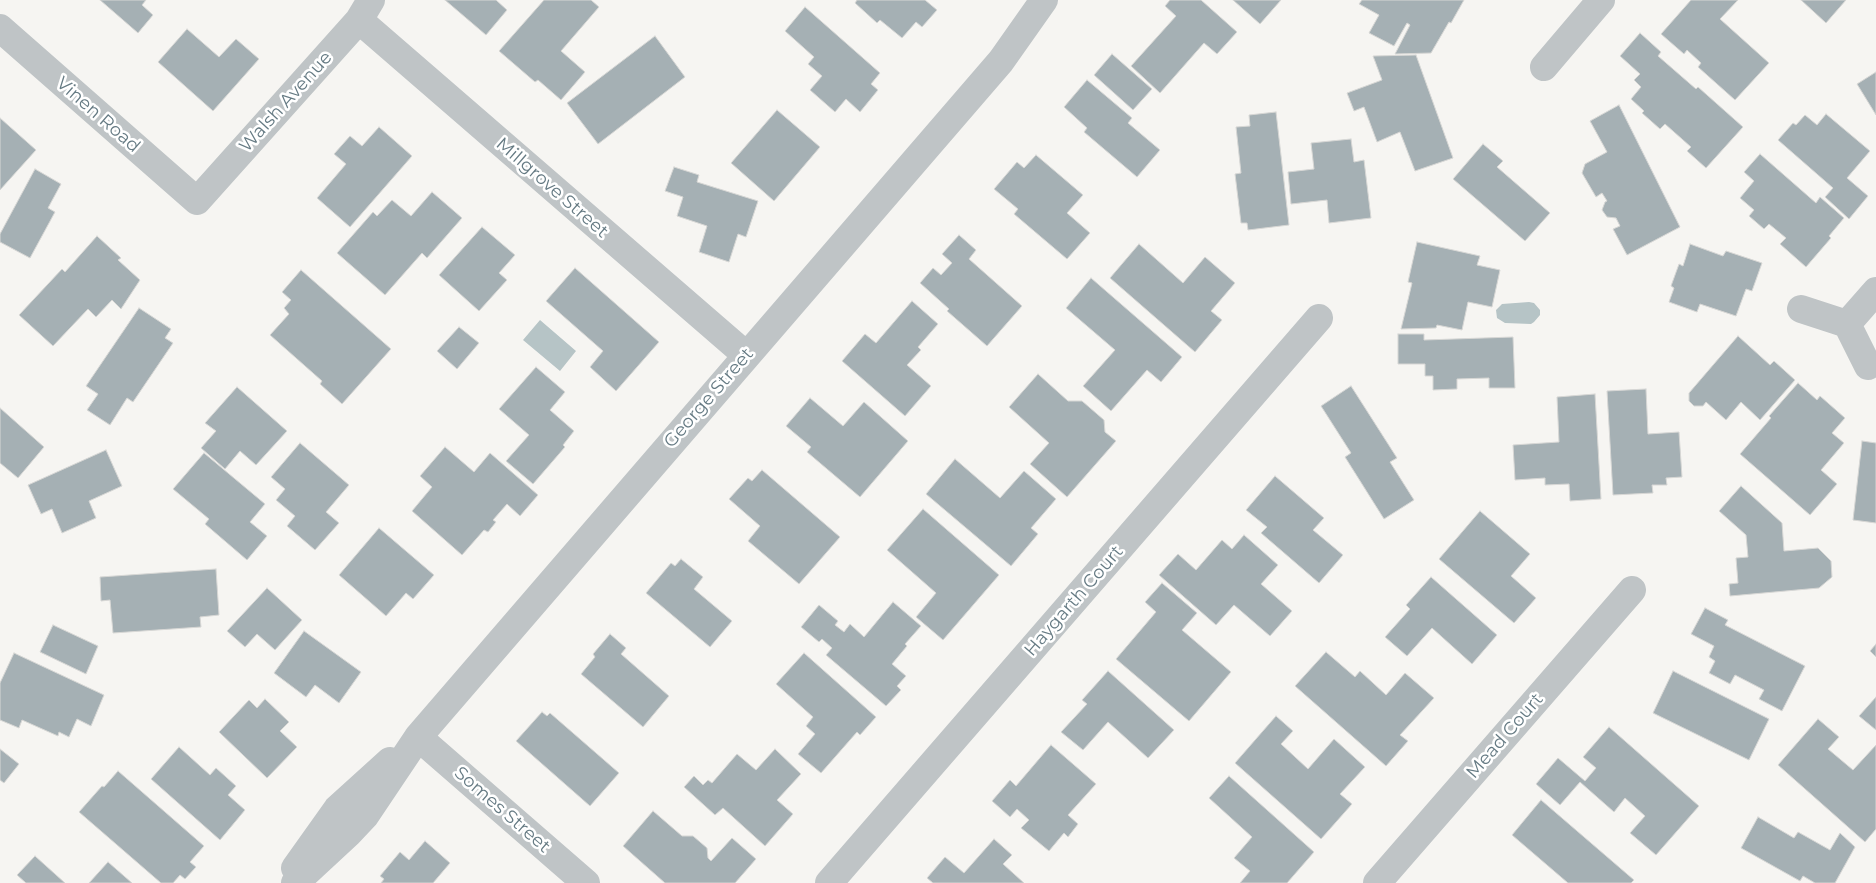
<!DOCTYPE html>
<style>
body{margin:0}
canvas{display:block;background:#f6f5f2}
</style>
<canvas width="1876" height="883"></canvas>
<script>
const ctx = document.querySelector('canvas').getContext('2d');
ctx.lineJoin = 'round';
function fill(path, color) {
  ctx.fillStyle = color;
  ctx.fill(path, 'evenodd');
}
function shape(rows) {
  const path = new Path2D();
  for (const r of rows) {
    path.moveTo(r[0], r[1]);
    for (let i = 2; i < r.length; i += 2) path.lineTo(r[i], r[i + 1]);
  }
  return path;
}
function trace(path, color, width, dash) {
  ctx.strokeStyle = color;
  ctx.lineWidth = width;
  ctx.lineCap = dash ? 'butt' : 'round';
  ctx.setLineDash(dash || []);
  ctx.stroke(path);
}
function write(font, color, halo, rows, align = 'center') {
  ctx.font = font + ' Montserrat,sans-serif';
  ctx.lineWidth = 5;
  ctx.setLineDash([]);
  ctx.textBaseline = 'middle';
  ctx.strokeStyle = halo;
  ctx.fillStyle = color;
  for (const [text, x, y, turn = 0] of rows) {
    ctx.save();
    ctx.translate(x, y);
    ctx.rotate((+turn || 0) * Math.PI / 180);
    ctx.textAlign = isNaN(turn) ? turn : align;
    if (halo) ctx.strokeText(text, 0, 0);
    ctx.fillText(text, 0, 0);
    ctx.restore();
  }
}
fill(shape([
 [1529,302,1534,303,1540,310,1540,315,1534,322,1531,324,1505,323,1497,318,1496,310,1502,304],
 [540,320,576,351,560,371,523,340]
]), '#b6c4c6');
const building = shape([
 [100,0,146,0,142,5,153,15,138,33,100,0],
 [445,0,496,0,507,10,486,35,445,0],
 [544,0,591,0,599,7,561,51,585,72,561,100,538,80,535,82,499,51,544,0],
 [857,0,925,0,937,10,922,27,916,22,902,38,880,20,877,23,855,3,857,0],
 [1170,0,1201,0,1237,32,1217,54,1204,43,1160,93,1131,66,1176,16,1165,6,1170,0],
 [1233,0,1281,0,1260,24,1233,0],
 [1362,0,1464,0,1451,23,1449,22,1431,53,1395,54,1410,25,1407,23,1394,46,1369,33,1379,15,1359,4,1362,0],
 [1691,0,1738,0,1720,19,1769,63,1735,100,1698,67,1701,63,1687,50,1684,54,1661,34,1691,0],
 [1801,0,1846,0,1826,23,1801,0],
 [805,7,880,73,871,84,878,90,860,112,846,99,835,112,810,90,822,76,808,64,814,57,785,31,805,7],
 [187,29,219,57,236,39,259,59,213,111,158,62,187,29],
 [1640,33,1661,52,1658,56,1696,89,1698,87,1743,127,1706,168,1687,151,1691,147,1665,124,1660,129,1642,113,1644,111,1631,99,1641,87,1634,80,1640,74,1620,56,1640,33],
 [655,36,685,77,598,144,567,103,655,36],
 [1112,54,1152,89,1133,110,1094,75,1112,54],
 [1416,55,1453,158,1415,171,1400,132,1377,142,1364,107,1354,111,1347,93,1382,80,1373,56,1416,55],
 [1876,72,1876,115,1857,84,1876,72],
 [1087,80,1132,118,1128,123,1160,150,1137,177,1084,132,1087,128,1064,107,1087,80],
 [1619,105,1680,227,1627,255,1613,229,1620,226,1616,218,1607,217,1602,210,1605,202,1607,201,1602,193,1596,197,1582,173,1585,164,1607,152,1590,121,1619,105],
 [777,110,820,147,774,201,731,163,777,110],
 [1276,112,1289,225,1248,230,1247,223,1241,223,1235,174,1241,173,1236,127,1250,126,1249,115,1276,112],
 [1826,114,1870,151,1847,178,1868,196,1849,219,1825,197,1833,188,1778,140,1793,123,1796,125,1805,115,1817,125,1826,114],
 [0,118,36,150,0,190,0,118],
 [379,127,412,156,350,227,317,198,346,164,334,154,350,136,362,146,379,127],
 [1351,139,1354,162,1364,160,1371,218,1329,223,1327,200,1291,204,1288,172,1314,169,1311,143,1351,139],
 [1483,144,1503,161,1497,167,1550,213,1525,241,1453,179,1483,144],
 [1760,154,1816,203,1820,197,1844,218,1829,236,1831,238,1806,267,1780,244,1786,238,1769,224,1764,229,1749,216,1754,210,1740,198,1754,181,1744,172,1760,154],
 [1036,155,1083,195,1067,213,1090,233,1067,259,1014,214,1018,209,994,189,1017,162,1024,168,1036,155],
 [674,167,699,175,697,182,758,201,746,237,738,234,729,262,699,252,707,226,677,216,683,197,665,191,674,167],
 [35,169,61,184,48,208,55,212,30,258,0,242,0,234,35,169],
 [432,192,462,218,427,258,422,253,385,295,337,253,373,212,377,216,392,200,411,216,432,192],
 [482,227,515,255,499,273,507,280,479,311,439,275,482,227],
 [959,235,976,250,969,259,1022,306,987,346,947,311,949,309,920,283,933,268,941,275,952,263,942,254,959,235],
 [97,236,121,258,118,260,140,280,121,309,112,300,96,317,88,309,53,346,19,315,62,269,65,272,97,236],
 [1417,242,1480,256,1477,265,1500,270,1492,307,1468,302,1462,330,1437,325,1436,328,1401,329,1412,283,1408,282,1417,242],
 [1139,244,1183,283,1205,257,1235,283,1211,311,1222,320,1195,352,1110,278,1139,244],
 [1690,244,1723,256,1726,251,1762,263,1752,291,1746,289,1736,316,1700,304,1697,312,1669,302,1674,288,1671,286,1679,264,1683,266,1690,244],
 [575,268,659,342,616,391,590,367,603,351,546,301,575,268],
 [301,270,391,349,342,404,320,384,322,381,270,335,289,314,284,308,291,300,282,292,301,270],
 [1091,278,1182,357,1161,382,1147,370,1111,411,1083,386,1115,350,1066,308,1091,278],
 [912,301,938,324,918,347,921,350,907,365,931,386,905,416,842,361,865,334,876,343,912,301],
 [139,308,171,329,165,338,173,343,133,402,127,398,110,425,87,410,98,394,86,386,139,308],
 [459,327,479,343,457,369,437,351,459,327],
 [1398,334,1424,334,1424,340,1513,337,1515,388,1489,388,1489,378,1457,379,1457,389,1433,390,1433,376,1425,376,1425,364,1398,364,1398,334],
 [1738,336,1770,365,1774,361,1795,380,1760,420,1741,402,1726,420,1706,402,1703,406,1694,406,1689,401,1689,393,1738,336],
 [536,367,565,392,550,410,574,431,563,445,565,447,533,484,506,461,529,435,499,409,536,367],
 [1038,374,1068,401,1082,401,1104,420,1105,432,1116,441,1067,497,1030,464,1049,443,1009,407,1038,374],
 [1798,383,1817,400,1820,396,1845,418,1832,433,1844,443,1821,470,1837,484,1810,515,1740,454,1771,418,1769,416,1798,383],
 [1351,386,1397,458,1390,462,1414,500,1384,519,1345,457,1351,453,1321,406,1351,386],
 [237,387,287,431,256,465,240,451,225,469,201,448,216,431,205,423,237,387],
 [1646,389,1648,434,1679,432,1682,477,1666,478,1667,485,1652,485,1653,493,1613,495,1607,391,1646,389],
 [1595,394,1601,499,1570,501,1569,484,1545,485,1545,478,1515,480,1513,445,1559,442,1557,397,1595,394],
 [810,398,843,426,864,402,908,441,860,497,807,452,811,447,786,426,810,398],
 [0,408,44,447,18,478,0,463,0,408],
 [1862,441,1876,443,1876,523,1853,520,1862,441],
 [300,443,349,485,326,512,339,523,315,550,287,526,295,516,276,500,285,489,271,477,300,443],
 [445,447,474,472,490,453,538,495,520,516,507,504,493,520,496,522,488,532,484,530,462,555,412,511,432,487,420,476,445,447],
 [106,450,122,486,89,501,96,518,62,533,52,509,41,514,28,485,106,450],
 [204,453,265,504,250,522,267,536,247,560,205,524,209,519,173,489,204,453],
 [955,459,1000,498,1024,471,1056,499,1031,528,1038,534,1011,566,926,494,955,459],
 [762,470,840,537,799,584,748,541,760,526,729,499,748,478,752,481,762,470],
 [1275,476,1324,518,1313,530,1343,555,1319,583,1261,533,1267,527,1246,510,1275,476],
 [1741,486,1782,523,1784,551,1818,548,1831,561,1832,577,1819,588,1730,596,1729,584,1738,583,1736,558,1748,557,1746,535,1719,511,1741,486],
 [923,509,999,575,943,640,916,617,936,593,887,550,923,509],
 [1480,511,1530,554,1511,576,1536,598,1514,623,1439,559,1480,511],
 [379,528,434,575,413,599,406,593,386,616,339,575,379,528],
 [1244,535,1278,565,1261,584,1292,611,1270,636,1234,605,1216,625,1159,575,1178,554,1196,570,1222,540,1232,549,1244,535],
 [681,559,703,577,694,589,732,621,710,647,646,593,671,563,675,566,681,559],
 [216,569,219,615,200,617,201,627,113,633,110,600,101,601,100,577,216,569],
 [1431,577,1497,635,1472,664,1432,628,1407,656,1385,637,1410,609,1406,605,1431,577],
 [1162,583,1197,613,1182,630,1231,672,1189,721,1116,659,1156,612,1145,602,1162,583],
 [267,588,302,620,275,650,257,634,245,647,227,631,267,588],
 [893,602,921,626,905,644,907,646,892,664,906,676,897,686,901,690,886,706,826,655,832,648,822,639,819,642,801,627,819,605,838,621,835,625,844,632,850,624,864,637,893,602],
 [1705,608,1728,620,1725,625,1805,666,1782,711,1759,699,1764,690,1735,675,1730,684,1709,673,1715,661,1709,657,1714,646,1691,634,1705,608],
 [53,625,98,646,86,674,40,652,53,625],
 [304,631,361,672,339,703,315,685,306,697,274,673,304,631],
 [610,634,626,648,621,654,669,696,643,727,581,674,595,657,593,654,610,634],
 [1876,644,1876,657,1870,651,1876,644],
 [1326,652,1355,677,1360,671,1386,695,1405,673,1434,698,1400,735,1408,741,1386,766,1295,686,1326,652],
 [14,653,104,695,91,726,77,719,69,737,59,732,58,736,22,720,19,728,0,720,0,683,14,653],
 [804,653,876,717,860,735,857,732,821,773,798,754,815,734,806,726,813,717,776,684,804,653],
 [1108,671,1174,730,1148,758,1108,722,1083,750,1061,732,1087,704,1082,700,1108,671],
 [1673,671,1769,719,1749,760,1653,713,1673,671],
 [1876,697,1876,730,1859,716,1876,697],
 [265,699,289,722,280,731,297,747,267,778,219,732,249,700,257,708,265,699],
 [542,712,547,716,550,713,619,773,590,806,516,741,542,712],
 [1276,716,1293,731,1281,744,1308,769,1334,739,1365,767,1340,794,1352,804,1321,839,1235,763,1276,716],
 [1818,719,1839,737,1828,749,1853,770,1876,745,1876,829,1865,842,1778,765,1818,719],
 [1609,727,1699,806,1656,855,1630,833,1645,816,1625,798,1614,812,1580,782,1560,805,1536,784,1558,758,1585,781,1596,768,1583,757,1609,727],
 [1051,745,1096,784,1068,815,1078,824,1068,837,1064,833,1049,851,1021,828,1029,820,1017,809,1010,817,992,801,1010,780,1016,786,1051,745],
 [179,747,210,775,216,768,236,786,228,795,245,810,220,840,151,779,179,747],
 [0,749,19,764,4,783,0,780,0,749],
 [775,749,801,774,777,800,793,814,765,846,723,808,715,815,684,787,694,776,703,785,708,780,712,783,737,754,756,770,775,749],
 [118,771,204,846,190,862,196,867,185,879,180,875,173,883,161,883,79,812,102,786,104,787,118,771],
 [1229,776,1314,852,1287,883,1240,883,1250,871,1234,858,1252,837,1209,798,1229,776],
 [1541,800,1634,880,1631,883,1568,883,1512,835,1541,800],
 [653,811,682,836,693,836,707,848,708,858,711,861,732,838,756,859,735,883,665,883,623,846,653,811],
 [1758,817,1794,838,1798,832,1830,850,1840,833,1855,847,1835,883,1815,883,1803,876,1800,881,1741,848,1758,817],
 [994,839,1012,855,1003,864,1024,883,933,883,927,878,945,857,964,873,994,839],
 [425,841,450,863,433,883,381,883,384,879,380,876,400,852,409,860,425,841],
 [35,856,65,883,26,883,17,875,35,856],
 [108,862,132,883,89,883,108,862]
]);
fill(building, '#a5b0b4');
trace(building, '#d7d7d5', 1);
trace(shape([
 [359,20,746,355],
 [0,28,197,201,359,20,371,0],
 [1544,67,1601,0],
 [1801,309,1847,324,1868,366],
 [1847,324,1876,291],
 [418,737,586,883],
 [295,868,337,809,390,761],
 [295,883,349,833,365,816,418,737,1001,61,1044,0],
 [829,883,1319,318],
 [1377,883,1632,590]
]), '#bfc4c6', 28);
write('18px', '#657a83', '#fff', [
 ["Walsh Avenue",286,102,-48],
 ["Vinen Road",98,115,41],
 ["Millgrove Street",552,188,41],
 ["George Street",709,398,-49],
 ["Haygarth Court",1074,601,-49],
 ["Mead Court",1505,736,-49],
 ["Somes Street",502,810,41]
]);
</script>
